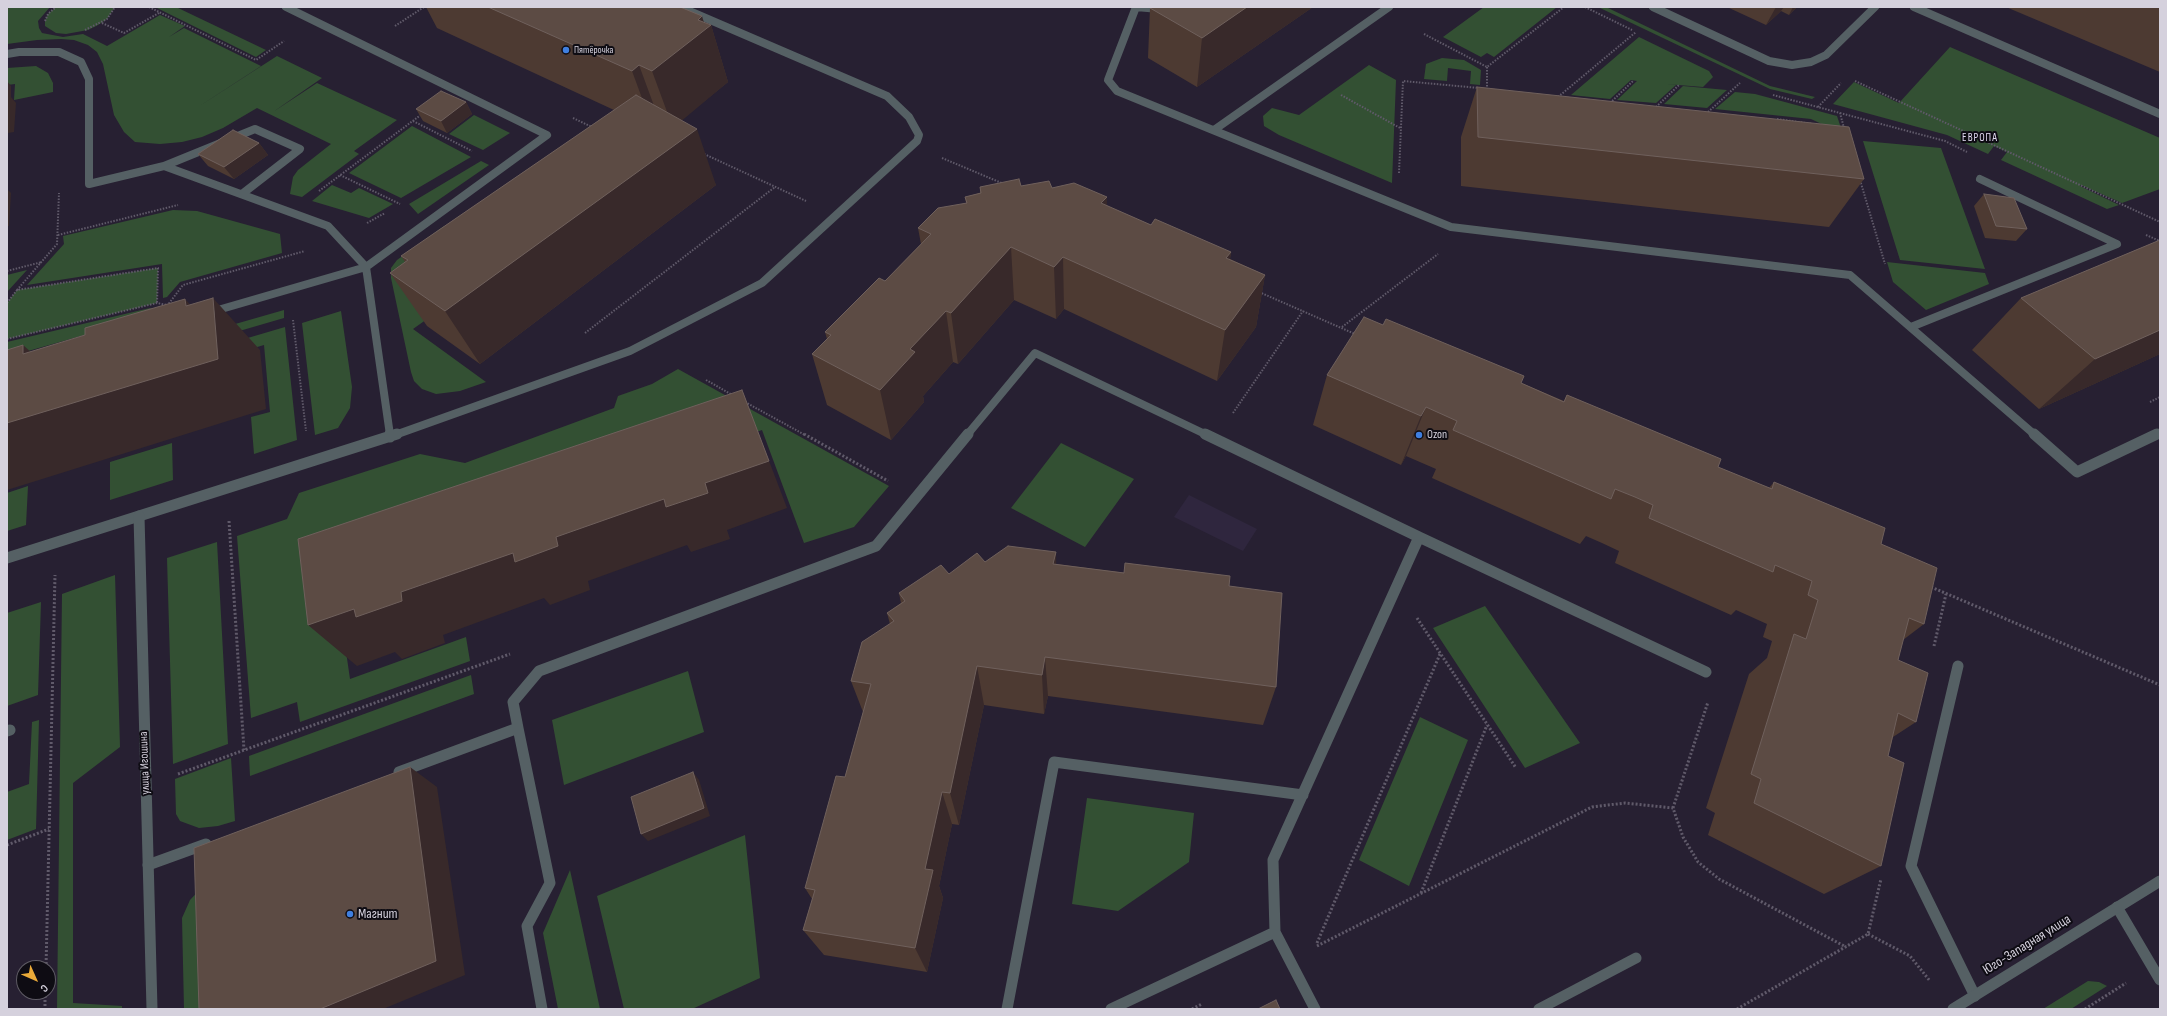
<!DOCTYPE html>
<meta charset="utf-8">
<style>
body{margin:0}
#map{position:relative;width:2167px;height:1016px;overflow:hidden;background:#272032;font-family:"Sofia Sans Condensed",sans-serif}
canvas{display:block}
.frame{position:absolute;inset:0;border:8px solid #d5d1dd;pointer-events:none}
.north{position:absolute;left:16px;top:960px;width:40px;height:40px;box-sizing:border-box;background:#0e0c13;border:1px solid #5e5b64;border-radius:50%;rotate:135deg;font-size:11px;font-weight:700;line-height:16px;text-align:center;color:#d5d1dd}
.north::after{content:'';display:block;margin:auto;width:14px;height:18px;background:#eaaa39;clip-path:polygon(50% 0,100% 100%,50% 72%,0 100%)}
</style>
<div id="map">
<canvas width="2167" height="1016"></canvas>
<div class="frame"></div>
<div class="north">С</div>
</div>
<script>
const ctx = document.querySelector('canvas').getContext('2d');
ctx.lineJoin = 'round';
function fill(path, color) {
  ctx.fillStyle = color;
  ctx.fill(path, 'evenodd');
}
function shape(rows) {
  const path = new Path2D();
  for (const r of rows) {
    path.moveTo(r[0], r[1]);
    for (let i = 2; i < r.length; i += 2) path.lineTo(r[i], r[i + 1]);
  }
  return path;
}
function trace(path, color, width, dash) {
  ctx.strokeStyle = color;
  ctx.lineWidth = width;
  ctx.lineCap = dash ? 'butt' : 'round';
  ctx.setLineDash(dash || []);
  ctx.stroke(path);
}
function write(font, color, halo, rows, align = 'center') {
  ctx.font = font + ' "Sofia Sans Condensed",sans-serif';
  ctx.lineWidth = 4;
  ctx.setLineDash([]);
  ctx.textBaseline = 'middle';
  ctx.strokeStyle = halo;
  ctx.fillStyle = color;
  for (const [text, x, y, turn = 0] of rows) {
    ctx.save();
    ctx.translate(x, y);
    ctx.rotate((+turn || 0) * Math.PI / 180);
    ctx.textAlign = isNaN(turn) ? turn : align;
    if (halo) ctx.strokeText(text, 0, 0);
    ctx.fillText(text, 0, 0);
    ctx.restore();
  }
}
fill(shape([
 [1189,495,1257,529,1243,551,1174,517]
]), '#2f263e');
fill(shape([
 [7,7,50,7,38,21,39,28,42,33,63,37,83,34,107,46,160,15,185,26,169,37,184,28,261,66,195,109,277,56,322,78,273,112,317,83,397,120,354,151,359,154,302,197,290,194,293,177,298,170,331,144,257,108,223,128,202,137,182,142,160,144,135,142,124,132,114,115,103,64,97,52,88,45,74,40,61,39,37,40,7,44],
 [56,7,115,7,107,19,98,25,88,30,66,34,56,33,45,26,45,20,48,14],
 [155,7,176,7,266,50,256,57],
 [1484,7,1557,7,1494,57,1487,53,1481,57,1443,37],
 [1598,7,1606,7,1770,86,1815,97,1812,99,1770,89],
 [1639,37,1709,71,1713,77,1703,87,1666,84,1676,85,1656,103,1617,100,1637,81,1631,80,1610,99,1571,95],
 [1950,47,2160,138,2160,189,2122,203,2081,185,2080,186,2119,205,2107,209,2001,160,2007,152,1994,146,1988,154,1947,135,1833,104,1854,82,1899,103],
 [1442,58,1464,60,1481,70,1480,85,1470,84,1471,71,1448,68,1447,81,1424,79,1426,64],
 [1369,65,1396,80,1392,183,1279,135,1264,126,1263,116,1272,108,1299,115],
 [36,66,48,73,53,83,53,92,14,100,15,84,7,85,7,68],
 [1683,86,1727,90,1707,108,1664,104],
 [1735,92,1755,94,1837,116,1843,134,1811,119,1715,109],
 [474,115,510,133,483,150,449,134],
 [412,126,471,157,401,198,349,173],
 [1863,141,1941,148,1985,269,1900,260],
 [481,161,489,165,418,214,409,204],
 [332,185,351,193,359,188,393,204,369,218,312,201],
 [173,210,197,211,280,234,282,253,180,282,167,297,163,298,162,264,27,285,64,244,63,236],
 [462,225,437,312,413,329,486,382,460,391,436,394,422,389,414,381,411,372,391,278,391,268,397,260,444,226],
 [1887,262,1985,273,1989,284,1926,310,1893,282],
 [158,268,157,303,7,339,7,303,17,290],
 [27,270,7,292,7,275],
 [150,308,158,312,155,315,7,357,7,342],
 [284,310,284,318,30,392,61,374],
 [341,311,352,387,350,408,338,428,315,435,302,323],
 [285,327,297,440,254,454,251,417,270,412,264,345,237,353,207,350],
 [678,369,889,486,854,527,804,543,762,430,335,576,350,679,466,637,470,661,300,722,297,702,251,718,237,536,287,519,299,493,420,454,465,463,614,408,618,396,652,384],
 [172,443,173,480,110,500,110,462],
 [1061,443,1134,479,1085,547,1011,508],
 [28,486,26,525,7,531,7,493],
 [217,542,228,744,173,764,167,558],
 [115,575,120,747,73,783,73,1003,122,1006,122,1009,57,1009,62,594],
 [41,602,38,695,7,706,7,613],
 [1485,606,1580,743,1525,768,1433,628],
 [688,671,704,732,564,785,552,720],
 [471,675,474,694,250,776,249,756],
 [1420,717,1468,740,1409,886,1359,860],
 [39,720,36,829,7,840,7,792,29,784,32,722],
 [231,758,235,821,218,826,199,828,180,821,176,814,175,779],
 [1087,798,1194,813,1189,862,1118,911,1072,904],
 [745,835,760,978,692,1009,624,1009,597,896],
 [570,870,600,1009,558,1009,543,933],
 [206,883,231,1009,184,1009,182,918,190,900],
 [2088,981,2099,982,2107,986,2071,1009,2043,1009]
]), '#335033');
trace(shape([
 [149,7,256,60,284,41],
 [1585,7,1632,30],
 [45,21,48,14,56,7],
 [102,23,124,33,159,13],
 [395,26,424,7],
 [85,30,107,19,115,7],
 [1424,34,1487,67,1564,7],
 [1487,67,1487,89],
 [1855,81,2160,222],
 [1341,95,1400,128],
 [1773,95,1840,113,1844,128],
 [1558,97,1636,32],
 [1610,103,1633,81],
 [1656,107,1679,85],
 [1818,107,1841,83],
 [1708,112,1740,83],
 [1840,113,1945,141,1967,152],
 [573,118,592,127],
 [1777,119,1813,124],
 [413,121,472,151],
 [704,154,806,201],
 [942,158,1004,184],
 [1399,173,1403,81,1479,88],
 [340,175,400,204],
 [1860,180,1885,264],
 [319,191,422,114],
 [367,223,385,213],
 [58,235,178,205],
 [2146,235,2160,241],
 [7,271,42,262],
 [17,290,57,244,59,193],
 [1259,292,1355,334],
 [7,303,17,290,158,268,157,303],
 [167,306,183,285,305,251],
 [293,320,306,431],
 [1342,327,1438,254],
 [585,333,775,187],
 [7,339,157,303,167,305],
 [706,380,734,396],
 [745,402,805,435],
 [2150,402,2160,397],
 [1233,413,1303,311]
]), '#605a6a', 2, [1.5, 1.5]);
trace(shape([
 [804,434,888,481],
 [229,521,244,750],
 [1931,587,2160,685],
 [1417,618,1516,768],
 [1934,646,1946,594],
 [178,774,510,654],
 [1673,808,1708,702],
 [7,845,49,829],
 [1421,893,1487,725],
 [1868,934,1910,956,1930,981],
 [1317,943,1440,654],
 [1317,946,1592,807,1625,803,1673,808,1683,837,1698,862,1719,879,1846,947],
 [46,968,55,575],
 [45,992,45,1009],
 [1192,1009,1202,1004],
 [1737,1009,1868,934,1881,879],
 [2085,1009,2126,983]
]), '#605a6a', 3, [2, 2]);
trace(shape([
 [1136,7,1108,80,1117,91,1451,227,1850,275,2035,435],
 [1136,7,1159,9,1163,7],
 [1653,7,1769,61,1792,65,1811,62,1826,55,1875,7],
 [1914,7,2160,114],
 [7,54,19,52,59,52,81,62,89,79,89,184,164,166,328,226,366,267,390,435],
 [1214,130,1389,7],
 [164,166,255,129,300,149,242,194],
 [211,312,366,267,547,135,286,7],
 [1911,327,2117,244,1980,179],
 [395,435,630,351,762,283,917,141,919,135,909,117,887,96,680,7],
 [967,435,1035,353,1207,435],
 [2155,435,2160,433]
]), '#556064', 8);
trace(shape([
 [390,434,390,437],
 [1205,434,1419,537],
 [2034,434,2077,472,2157,434],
 [7,558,397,434],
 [1958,666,1911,866,1975,996],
 [518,728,513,702,539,671,876,546,968,434],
 [7,731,10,730],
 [399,772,518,728,550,883,527,926,542,1009],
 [148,865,206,844],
 [2117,907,2160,980],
 [1275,932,1273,860,1419,537,1706,672],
 [1007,1009,1054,762,1303,795],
 [1111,1009,1275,932,1315,1009],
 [1539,1009,1636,958]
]), '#556064', 11);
trace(shape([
 [139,516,152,1009],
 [1953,1009,2160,881]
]), '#556064', 11);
fill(shape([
 [426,7,680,7,704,23,711,25,728,82,681,120,716,185,480,364,427,326,390,273,405,262,401,256,614,110,437,28],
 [1153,7,1313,7,1197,87,1148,58,1150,8],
 [1727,7,1797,7,1789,15,1781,11,1766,25],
 [2006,7,2160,7,2160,72],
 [1477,87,1864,179,1829,227,1461,186,1461,137],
 [466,102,472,114,447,133,423,121,416,109],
 [259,143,268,155,234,179,208,166,198,154],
 [1021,186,1052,188,1107,206,1151,225,1231,252,1230,259,1265,275,1256,327,1217,381,1064,309,1056,319,1014,300,958,364,953,362,923,396,924,402,891,440,827,405,812,354,827,339,825,332,885,281,921,244,918,228,966,203,965,197,980,193,980,187],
 [1984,194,2027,229,2016,241,1985,238,1974,206],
 [2160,240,2160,354,2039,409,1972,350,2021,298],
 [1383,325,1564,401,1567,395,1718,467,1769,488,1774,482,1881,544,1924,624,1903,640,1898,660,1916,722,1893,737,1888,756,1881,866,1824,894,1708,835,1715,813,1706,808,1749,674,1767,658,1772,641,1763,637,1767,624,1736,610,1731,615,1615,563,1619,551,1602,543,1586,536,1580,544,1432,478,1436,469,1406,456,1401,465,1313,425,1327,375],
 [1056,552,1056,564,1229,586,1276,687,1263,725,1048,696,1044,714,984,705,959,825,952,824,939,886,943,898,927,972,824,955,803,930,812,899,805,888,845,777,863,712,851,681,890,624,887,613,901,603,899,593,949,574,985,562]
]), '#4d3a32');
fill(shape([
 [1247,7,1313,7,1197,87,1202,38],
 [1776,7,1784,7,1781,11,1766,25],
 [1793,7,1797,7,1789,15],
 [702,16,706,29,711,25,728,82,673,128,652,71,698,20],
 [639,65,660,122,653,128,632,71],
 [7,81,11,86,11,97,16,103,14,132,8,133,7,141],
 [466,102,472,114,447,133,441,121],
 [697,129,716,185,480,364,445,311],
 [259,143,268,155,234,179,224,167],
 [7,189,11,193,9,226,7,226],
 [1107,197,1106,250,1101,203],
 [1011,247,1014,300,958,364,951,313],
 [1231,252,1223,304,1226,258],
 [1063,257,1064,309,1056,319,1054,267],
 [1265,275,1256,327,1217,381,1225,330],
 [213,298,260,350,266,409,7,490,7,423,23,354,23,345,81,396,186,306,185,299,216,332],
 [946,311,953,362,923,396,924,402,891,440,880,390,910,349],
 [2160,330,2160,354,2039,409,2095,359],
 [742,390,787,508,727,530,730,539,691,552,687,545,588,581,590,590,550,605,544,598,443,635,445,643,402,659,395,652,357,666,308,625,401,592,705,483],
 [1426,407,1406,456,1401,465,1421,416],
 [1056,552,1057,596,1053,564],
 [1045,657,1048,696,1044,714,1042,675],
 [977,666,984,705,959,825,950,793],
 [410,767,437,787,465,975,383,1009,320,1009],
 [693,772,699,780,710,816,648,841,641,834],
 [942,792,952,824,939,886,943,898,927,972,915,948,925,869]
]), '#38292a');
const building = shape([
 [488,7,680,7,702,16,698,20,711,25,652,71,639,65,632,71,488,7],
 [1153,7,1247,7,1202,38,1150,8,1153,7],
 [1477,87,1849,127,1864,179,1478,137,1477,87],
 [441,91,466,102,441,121,416,109,441,91],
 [636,95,697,129,445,311,390,273,408,260,401,256,636,95],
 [233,130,259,143,224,167,198,154,233,130],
 [1019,179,1021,186,1049,181,1052,188,1074,183,1107,197,1101,203,1151,225,1155,219,1231,252,1226,258,1265,275,1225,330,1063,257,1054,267,1011,247,951,313,946,311,910,349,915,352,880,390,812,354,831,335,825,332,879,278,885,281,931,234,918,228,938,208,967,203,965,197,981,193,980,187,1019,179],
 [1984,194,2014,198,2027,229,1996,226,1984,194],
 [2160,240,2160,330,2095,359,2021,298,2160,240],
 [213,298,218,359,7,423,7,350,23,345,23,354,85,335,85,328,185,299,186,306,213,298],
 [1364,317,1383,325,1386,319,1524,376,1521,383,1564,402,1567,395,1721,459,1718,467,1772,489,1774,482,1885,528,1881,544,1937,568,1924,624,1909,618,1898,660,1928,673,1916,722,1898,713,1888,756,1904,763,1881,866,1754,803,1761,779,1751,774,1794,634,1806,639,1818,600,1808,595,1812,581,1775,565,1773,572,1649,518,1653,505,1635,497,1615,489,1611,499,1453,430,1457,421,1426,407,1421,416,1327,375,1364,317],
 [742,390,769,461,705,483,708,493,666,507,664,499,556,537,558,546,515,562,513,553,401,592,402,601,356,617,354,609,308,625,298,539,742,390],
 [1008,546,1056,552,1053,564,1124,573,1125,563,1230,576,1229,586,1282,593,1276,687,1045,657,1042,675,977,666,950,793,942,792,925,869,933,870,915,948,803,930,815,890,805,888,836,776,845,777,871,684,851,681,862,642,894,621,887,613,905,601,899,593,941,565,949,574,977,553,985,562,1008,546],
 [410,767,436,961,320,1009,199,1009,194,848,410,767],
 [693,772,704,808,641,834,631,797,693,772],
 [1276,1000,1280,1009,1258,1009,1276,1000]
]);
fill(building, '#5c4b44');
trace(building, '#6f605c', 1);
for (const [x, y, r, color] of [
 [566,50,4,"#3f7fe0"],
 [1419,435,4,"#3f7fe0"],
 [350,914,4,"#3f7fe0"]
]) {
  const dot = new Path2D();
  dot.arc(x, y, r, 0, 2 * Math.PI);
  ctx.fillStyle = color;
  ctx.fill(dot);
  trace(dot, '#0e0c13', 1.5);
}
write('10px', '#d5d1dd', '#0e0c13', [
 ["Пятёрочка",574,50]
], 'left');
ctx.letterSpacing = '1px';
write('11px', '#e2daf2', '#0e0c13', [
 ["ЕВРОПА",1980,138]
]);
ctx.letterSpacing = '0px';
write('12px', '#d5d1dd', '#0e0c13', [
 ["Ozon",1427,435]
], 'left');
write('12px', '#d5d1dd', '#0e0c13', [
 ["улица Игошина",145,763,-92]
]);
write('14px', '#d5d1dd', '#0e0c13', [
 ["Магнит",358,914]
], 'left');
write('14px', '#d5d1dd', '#0e0c13', [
 ["Юго-Западная улица",2027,945,-32]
]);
</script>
